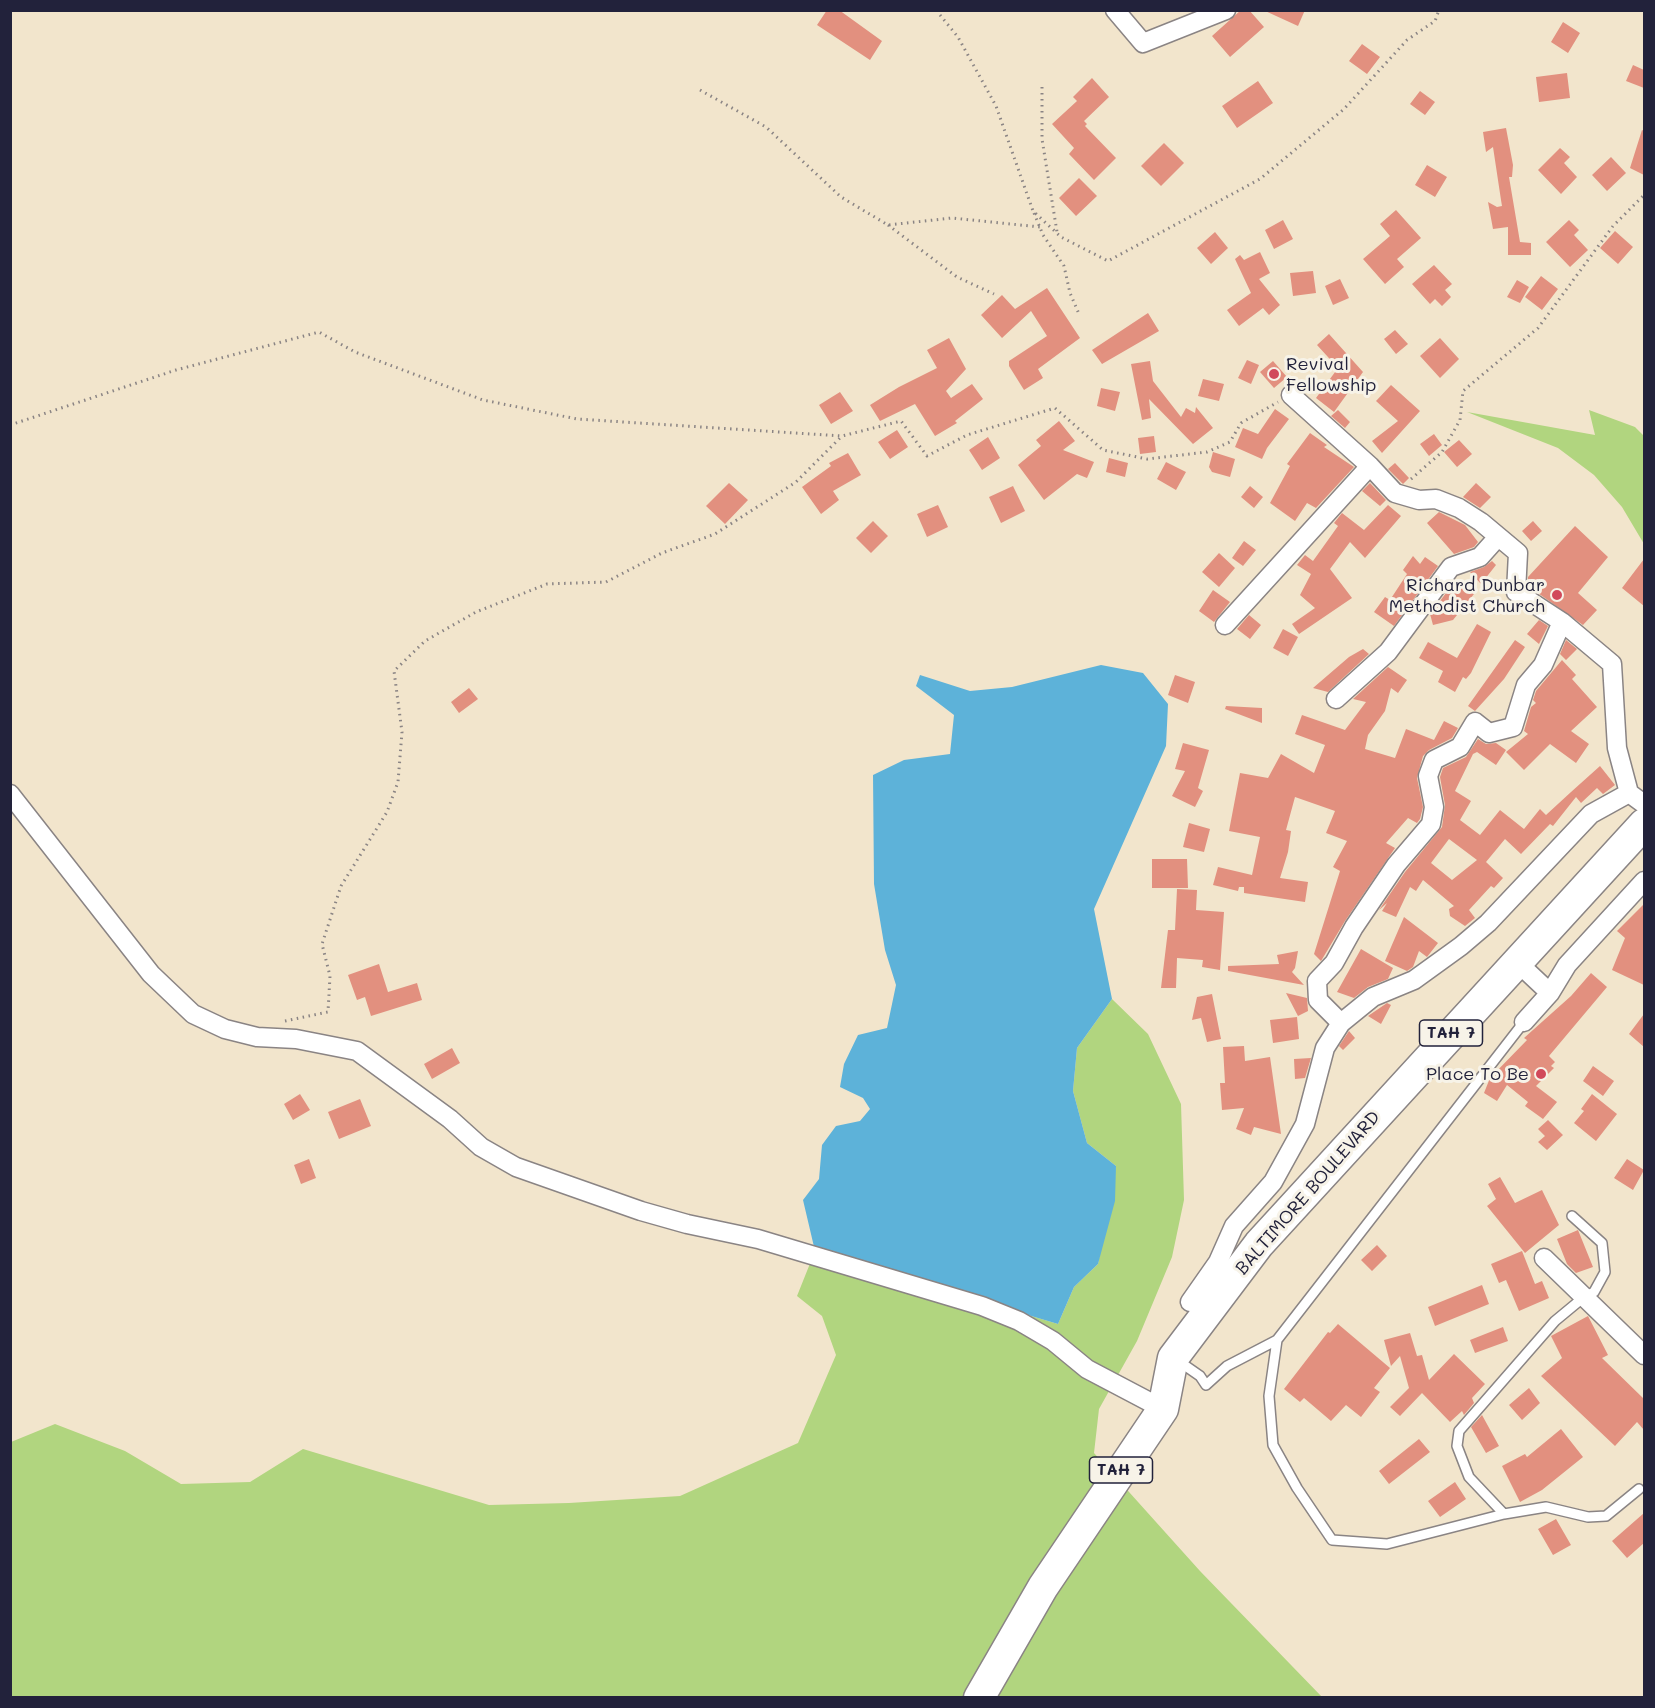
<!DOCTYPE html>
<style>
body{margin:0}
#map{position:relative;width:1655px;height:1708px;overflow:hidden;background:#f2e5cc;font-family:Mali,sans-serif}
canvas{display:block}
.frame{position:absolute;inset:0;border:12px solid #22223b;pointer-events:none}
</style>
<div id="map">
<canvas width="1655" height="1708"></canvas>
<div class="frame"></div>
</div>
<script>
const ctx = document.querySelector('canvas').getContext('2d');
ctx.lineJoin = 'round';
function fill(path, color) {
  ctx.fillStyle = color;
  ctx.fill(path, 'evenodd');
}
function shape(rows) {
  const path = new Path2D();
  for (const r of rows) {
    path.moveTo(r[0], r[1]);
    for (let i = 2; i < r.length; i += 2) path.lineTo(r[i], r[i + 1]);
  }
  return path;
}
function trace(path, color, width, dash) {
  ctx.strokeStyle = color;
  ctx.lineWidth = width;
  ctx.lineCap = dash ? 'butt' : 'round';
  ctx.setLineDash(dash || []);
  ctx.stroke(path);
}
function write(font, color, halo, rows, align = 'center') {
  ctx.font = font + ' Mali,sans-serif';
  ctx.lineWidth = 6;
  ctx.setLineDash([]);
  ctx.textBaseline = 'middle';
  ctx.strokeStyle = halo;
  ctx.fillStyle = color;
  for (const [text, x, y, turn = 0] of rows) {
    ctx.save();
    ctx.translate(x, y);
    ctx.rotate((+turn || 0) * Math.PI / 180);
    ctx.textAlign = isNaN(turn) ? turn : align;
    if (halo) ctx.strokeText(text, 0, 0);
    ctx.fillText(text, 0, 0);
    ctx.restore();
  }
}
fill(shape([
 [1589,410,1635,427,1644,436,1644,544,1622,507,1594,475,1558,448,1467,412,1595,435],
 [1112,999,1148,1034,1181,1104,1184,1200,1172,1257,1137,1341,1099,1409,1094,1453,1200,1571,1322,1697,11,1698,11,1442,55,1424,125,1451,181,1484,250,1482,303,1449,489,1505,569,1503,680,1496,798,1443,836,1355,822,1316,797,1296,815,1251,1058,1324,1074,1287,1098,1264,1116,1166,1087,1143,1073,1091,1077,1048]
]), '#b1d57f');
fill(shape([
 [1101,665,1143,673,1168,704,1166,746,1094,909,1112,999,1077,1048,1073,1091,1087,1143,1116,1166,1115,1201,1098,1264,1074,1287,1058,1324,815,1251,803,1200,819,1179,822,1145,836,1126,860,1121,870,1109,863,1098,840,1087,844,1064,858,1035,887,1028,896,985,885,950,874,884,873,775,904,760,950,754,954,715,916,686,920,675,970,691,1012,687]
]), '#5db2d9');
fill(shape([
 [827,10,839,10,882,41,870,60,817,25],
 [1241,10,1249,10,1264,27,1230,57,1212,36],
 [1263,10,1305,10,1298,26],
 [1563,22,1580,33,1568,53,1551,42],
 [1362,44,1380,57,1367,74,1349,61],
 [1633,65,1644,70,1644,88,1626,81],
 [1567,73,1570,98,1539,102,1536,77],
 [1092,78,1109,97,1084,121,1087,124,1085,126,1116,158,1094,180,1069,154,1074,148,1052,124,1077,101,1073,97],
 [1258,81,1273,103,1237,128,1222,106],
 [1420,91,1435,102,1425,115,1410,104],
 [1506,128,1513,165,1512,177,1509,177,1520,242,1531,243,1531,255,1508,255,1508,227,1493,229,1488,202,1497,207,1502,206,1501,200,1493,147,1486,152,1483,132],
 [1642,130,1644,131,1644,175,1630,168],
 [1164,143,1184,163,1161,186,1141,166],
 [1560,148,1570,157,1564,163,1577,177,1561,194,1538,170],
 [1611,157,1626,173,1607,191,1592,175],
 [1427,165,1447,177,1435,197,1415,185],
 [1079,178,1097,196,1076,216,1059,198],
 [1396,210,1421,238,1397,259,1404,267,1385,284,1363,259,1390,236,1380,224],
 [1283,220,1293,239,1274,249,1265,230],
 [1569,220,1579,230,1574,235,1588,250,1570,267,1546,242],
 [1615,231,1633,247,1618,264,1600,248],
 [1215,232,1228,248,1211,264,1197,248],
 [1260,252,1270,273,1259,279,1280,305,1269,315,1263,308,1239,326,1227,310,1251,293,1235,259,1240,255,1244,260],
 [1434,265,1452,284,1445,290,1451,297,1442,306,1435,299,1430,304,1412,284],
 [1313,271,1316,293,1293,296,1290,273],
 [1541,276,1558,289,1542,310,1525,297],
 [1340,279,1349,298,1333,305,1325,286],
 [1517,280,1529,287,1520,303,1507,297],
 [1047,288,1080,338,1038,369,1043,378,1024,390,1009,366,1009,361,1047,336,1031,311,1002,338,981,315,1002,295,1015,309],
 [1148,313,1159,331,1102,364,1092,350],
 [1395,330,1408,344,1396,354,1384,339],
 [1329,334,1363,372,1334,412,1316,398,1338,368,1317,345],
 [949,338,966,369,946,391,951,398,972,384,983,399,955,421,957,423,935,436,915,404,880,421,870,405,899,387,937,368,927,350],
 [1440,338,1459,359,1440,378,1420,356],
 [1247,360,1259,365,1251,384,1238,378],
 [1150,361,1153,381,1181,417,1186,408,1195,413,1196,407,1213,428,1193,444,1149,399,1151,418,1142,420,1131,364],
 [1273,361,1287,377,1274,388,1260,372],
 [1203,379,1224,384,1219,401,1198,396],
 [1391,385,1420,411,1382,453,1372,441,1398,421,1376,401],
 [1101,388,1120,392,1115,411,1097,406],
 [840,392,853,411,831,424,819,405],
 [1275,409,1289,419,1267,448,1262,459,1235,447,1243,428,1258,434],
 [1338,410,1350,422,1345,428,1331,416],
 [1059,421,1075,441,1063,450,1094,462,1087,478,1077,474,1044,500,1018,465,1041,446,1036,440],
 [897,430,908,447,890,459,878,442],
 [1310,433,1327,445,1324,447,1354,467,1316,508,1307,503,1295,521,1270,503,1290,466,1287,464],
 [1434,434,1442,445,1429,456,1420,444],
 [1154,436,1156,452,1140,454,1138,438],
 [988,437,1000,458,982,470,969,450],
 [1459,440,1472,454,1457,467,1444,452],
 [1213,452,1235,459,1230,477,1212,472,1209,467],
 [848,453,861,475,833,491,839,500,821,514,802,487,831,466,829,463],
 [1109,458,1128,463,1125,477,1106,472],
 [1166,462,1186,472,1176,490,1157,479],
 [1395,463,1409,478,1403,484,1388,469],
 [729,483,748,500,725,524,706,506],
 [1370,483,1386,500,1380,506,1362,491],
 [1476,483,1491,497,1480,508,1463,497],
 [1013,486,1025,511,1001,523,989,497],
 [1250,486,1263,497,1254,508,1241,497],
 [938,505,948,527,927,537,917,514],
 [1388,505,1401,516,1365,558,1350,542,1330,569,1352,598,1299,634,1292,624,1315,608,1300,595,1311,574,1297,565,1305,555,1313,561,1338,526,1334,523,1342,513,1364,530],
 [1439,512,1465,525,1478,542,1474,547,1454,554,1427,523],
 [873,521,888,536,871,553,856,538],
 [1533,521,1542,531,1531,541,1522,531],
 [1575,526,1608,557,1578,593,1597,610,1583,625,1528,586,1528,577],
 [1244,541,1256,550,1243,566,1232,558],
 [1219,553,1235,568,1219,587,1202,572],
 [1413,556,1420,564,1425,557,1438,566,1394,626,1374,612,1385,597,1390,600,1407,574,1403,570],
 [1644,559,1644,606,1622,588],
 [1492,561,1496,565,1481,584,1470,572,1484,567],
 [1456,580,1474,594,1453,620,1433,625,1430,614],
 [1213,590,1230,602,1214,622,1199,611],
 [1249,615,1261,625,1250,639,1237,629],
 [1539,620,1548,626,1539,644,1527,634],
 [1477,624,1491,632,1471,673,1466,679,1463,677,1455,692,1438,682,1443,671,1419,658,1428,642,1457,658],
 [1283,629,1298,637,1288,656,1273,648],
 [1515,640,1525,647,1504,679,1475,711,1468,706],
 [1566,640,1577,649,1566,660,1560,654],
 [1363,649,1369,654,1328,692,1313,688,1349,657],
 [1562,660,1576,675,1572,679,1597,707,1571,731,1589,744,1576,763,1550,744,1524,770,1506,752,1528,734,1524,731,1531,707,1536,703,1533,700,1536,691],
 [1388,667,1407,680,1398,693,1391,688,1385,711,1368,735,1365,749,1395,758,1406,729,1434,740,1444,721,1458,728,1452,738,1429,750,1423,756,1417,778,1423,807,1420,819,1417,823,1408,818,1386,843,1395,848,1345,921,1321,961,1314,954,1340,871,1333,867,1347,841,1326,833,1335,811,1295,797,1286,830,1291,831,1288,852,1280,878,1308,882,1305,902,1244,893,1244,887,1239,887,1238,891,1213,885,1218,867,1252,875,1260,837,1229,831,1240,773,1268,778,1281,754,1314,773,1325,745,1295,734,1302,715,1345,730,1366,702,1353,699],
 [1175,675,1195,682,1188,703,1168,695],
 [469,688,478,699,459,713,451,702],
 [1226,706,1262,708,1262,723,1225,709],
 [1478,739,1486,744,1496,743,1506,750,1496,765,1477,752,1473,754,1455,791,1471,801,1460,820,1480,835,1500,810,1524,829,1540,809,1546,815,1571,792,1576,797,1571,792,1600,766,1615,785,1603,794,1597,788,1581,803,1576,797,1553,826,1550,824,1521,854,1505,839,1486,862,1503,878,1494,888,1491,886,1469,910,1475,918,1465,926,1450,916,1449,909,1454,906,1423,880,1416,891,1410,887,1396,917,1382,911,1387,903,1379,910,1405,872,1442,827,1445,805,1440,777,1443,768,1466,757],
 [1449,839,1477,860,1452,880,1431,863],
 [1183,743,1209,750,1198,788,1203,791,1195,807,1172,796,1185,771,1175,769],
 [1189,823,1210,829,1204,852,1183,847],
 [1152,859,1187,859,1188,888,1152,888],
 [1177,889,1197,890,1196,910,1224,912,1220,970,1202,967,1203,960,1177,958,1176,988,1161,988,1168,930,1175,930],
 [1644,904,1644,985,1612,970,1625,938,1617,931],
 [1404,917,1438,943,1427,957,1419,951,1413,967,1407,971,1385,961],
 [1361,949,1393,968,1388,979,1368,987,1354,998,1337,992],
 [1298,951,1295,968,1292,972,1304,985,1228,971,1228,966,1279,964,1277,955],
 [379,964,388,992,417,983,422,1000,371,1016,365,997,357,1000,348,975],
 [1591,973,1607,987,1549,1056,1555,1062,1551,1066,1554,1068,1536,1086,1557,1102,1543,1119,1525,1106,1528,1102,1507,1085,1497,1101,1484,1093,1490,1078,1527,1040,1524,1038,1571,996],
 [1286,993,1307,998,1308,1011,1298,1016],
 [1212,994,1221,1039,1207,1042,1201,1018,1192,1020,1197,997],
 [1387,1003,1391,1005,1381,1024,1368,1016],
 [1644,1014,1644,1047,1629,1034],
 [1297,1017,1299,1039,1273,1043,1270,1020],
 [1349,1031,1355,1038,1343,1050,1339,1046],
 [1244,1046,1245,1061,1270,1057,1281,1134,1254,1127,1251,1135,1236,1129,1244,1108,1222,1110,1220,1083,1225,1083,1223,1047],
 [452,1048,460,1063,432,1079,424,1064],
 [1311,1058,1305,1078,1295,1079,1294,1059],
 [1593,1066,1614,1081,1603,1096,1583,1081],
 [300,1094,310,1110,293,1120,284,1104],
 [1592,1094,1617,1114,1596,1141,1574,1123,1584,1111,1581,1109],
 [360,1099,371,1126,339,1139,328,1112],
 [1548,1120,1563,1135,1547,1150,1538,1142,1545,1136,1538,1129],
 [309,1159,316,1178,301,1184,294,1165],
 [1627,1159,1644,1170,1633,1190,1614,1178],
 [1500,1177,1515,1203,1542,1190,1559,1225,1525,1253,1487,1206,1496,1199,1488,1184],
 [1578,1230,1593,1267,1576,1273,1567,1264,1557,1239],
 [1377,1245,1387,1256,1372,1271,1361,1260],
 [1522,1251,1535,1284,1542,1281,1549,1298,1519,1311,1506,1280,1499,1283,1491,1264],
 [1482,1285,1489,1304,1435,1326,1428,1307],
 [1588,1316,1608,1355,1602,1358,1644,1399,1644,1430,1637,1422,1615,1446,1541,1376,1562,1358,1551,1336],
 [1338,1324,1390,1368,1374,1388,1380,1392,1361,1417,1346,1405,1331,1421,1304,1398,1300,1402,1284,1389,1328,1332,1330,1333],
 [1503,1327,1508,1341,1475,1353,1470,1340],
 [1410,1333,1417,1356,1422,1355,1429,1380,1454,1354,1485,1384,1472,1398,1474,1403,1464,1415,1462,1411,1450,1422,1422,1393,1400,1416,1390,1407,1409,1388,1400,1356,1391,1366,1384,1340],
 [1529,1388,1540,1403,1522,1420,1509,1405],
 [1482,1415,1499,1446,1486,1453,1471,1427],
 [1561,1429,1583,1457,1542,1490,1520,1502,1502,1466,1525,1454,1527,1457],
 [1419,1439,1430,1452,1389,1484,1379,1471],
 [1455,1482,1466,1499,1440,1517,1428,1501],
 [1644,1513,1644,1543,1627,1558,1612,1541],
 [1556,1519,1571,1545,1553,1555,1538,1529]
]), '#e2907f');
const service = shape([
 [1277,1340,1269,1396,1273,1445,1297,1488,1332,1540,1387,1544,1504,1514,1546,1507,1588,1517,1606,1516,1639,1489],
 [1177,1360,1200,1376,1206,1385,1227,1366,1277,1340,1524,1022],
 [1504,1514,1469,1477,1457,1446,1459,1431,1555,1321,1584,1297,1594,1292,1605,1272,1602,1243,1572,1216]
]);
const minor = shape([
 [1115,10,1143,43,1226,10],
 [1291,395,1370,466,1395,493,1419,500,1436,499,1459,508,1481,522,1518,553,1516,592,1562,622,1612,664,1617,748,1629,793,1644,804],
 [1225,625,1370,466],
 [1336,699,1388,652,1451,567,1480,557,1497,538],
 [10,794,151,974,193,1014,225,1029,257,1037,296,1039,357,1051,450,1119,481,1147,516,1167,641,1211,687,1224,758,1239,982,1306,1019,1321,1053,1341,1087,1369,1163,1409],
 [1516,961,1550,993,1567,965,1644,881],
 [1524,1022,1550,993],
 [1341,1023,1318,1000,1317,981,1334,963,1354,927,1396,865,1431,824,1434,807,1428,776,1434,760,1460,747,1475,722,1489,733,1513,727,1526,685,1543,665,1562,622],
 [1544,1258,1644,1355],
 [1190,1302,1218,1262,1234,1226,1273,1182,1305,1124,1325,1048,1341,1023,1373,997,1414,980,1461,946,1488,923,1591,814,1629,793]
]);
const trunk = shape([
 [979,1698,1043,1587,1163,1409,1173,1358,1259,1244,1644,824]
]);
trace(service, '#8a8484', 12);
trace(minor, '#8a8484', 21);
trace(trunk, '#8a8484', 33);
trace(shape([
 [940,15,958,37,996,106,1033,211,1061,237,1108,261,1260,179,1344,109,1407,40,1435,21,1439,10],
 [1042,87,1042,139,1057,232],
 [700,90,766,127,841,197,888,225,952,218,1040,227],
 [1034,213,1043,235,1064,266,1070,293,1079,314],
 [888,225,957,277,994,294],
 [10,425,176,370,319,332,355,352,483,400,577,419,842,436,901,421,927,456,967,435,1055,408,1103,450,1147,459,1207,452,1230,442,1241,423,1278,402],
 [1411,479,1442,452,1460,420,1463,391,1538,328,1613,226,1644,195],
 [285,1021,328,1012,330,976,322,944,341,886,387,812,398,782,402,732,394,671,425,641,476,612,547,584,606,582,662,553,715,534,796,482,842,436]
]), '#8a8484', 3, [1.5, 4.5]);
trace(service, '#fff', 9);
trace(minor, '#fff', 18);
trace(trunk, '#fff', 30);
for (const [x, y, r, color] of [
 [1274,374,6,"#d1495b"],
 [1557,595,6,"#d1495b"],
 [1541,1074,6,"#d1495b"]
]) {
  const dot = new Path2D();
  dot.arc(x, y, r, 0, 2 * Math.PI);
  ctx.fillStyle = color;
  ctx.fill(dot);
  trace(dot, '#f7f3e8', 2);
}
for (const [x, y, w] of [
 [1451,1033,63],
 [1121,1470,63]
]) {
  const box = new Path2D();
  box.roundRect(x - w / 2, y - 13, w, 26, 4.5);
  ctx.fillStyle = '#f7f3e8';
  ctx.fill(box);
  trace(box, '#22223b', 1.5);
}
write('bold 16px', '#22223b', null, [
 ["TAH 7",1451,1033],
 ["TAH 7",1121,1470]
]);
write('18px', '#22223b', '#f7f3e8', [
 ["Revival",1286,364,"left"],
 ["Fellowship",1286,385,"left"],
 ["Richard Dunbar",1545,585],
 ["Methodist Church",1545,606],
 ["Place To Be",1529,1074]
], 'right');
write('18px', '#22223b', '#f7f3e8', [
 ["BALTIMORE BOULEVARD",1308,1193,-49]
]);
</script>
